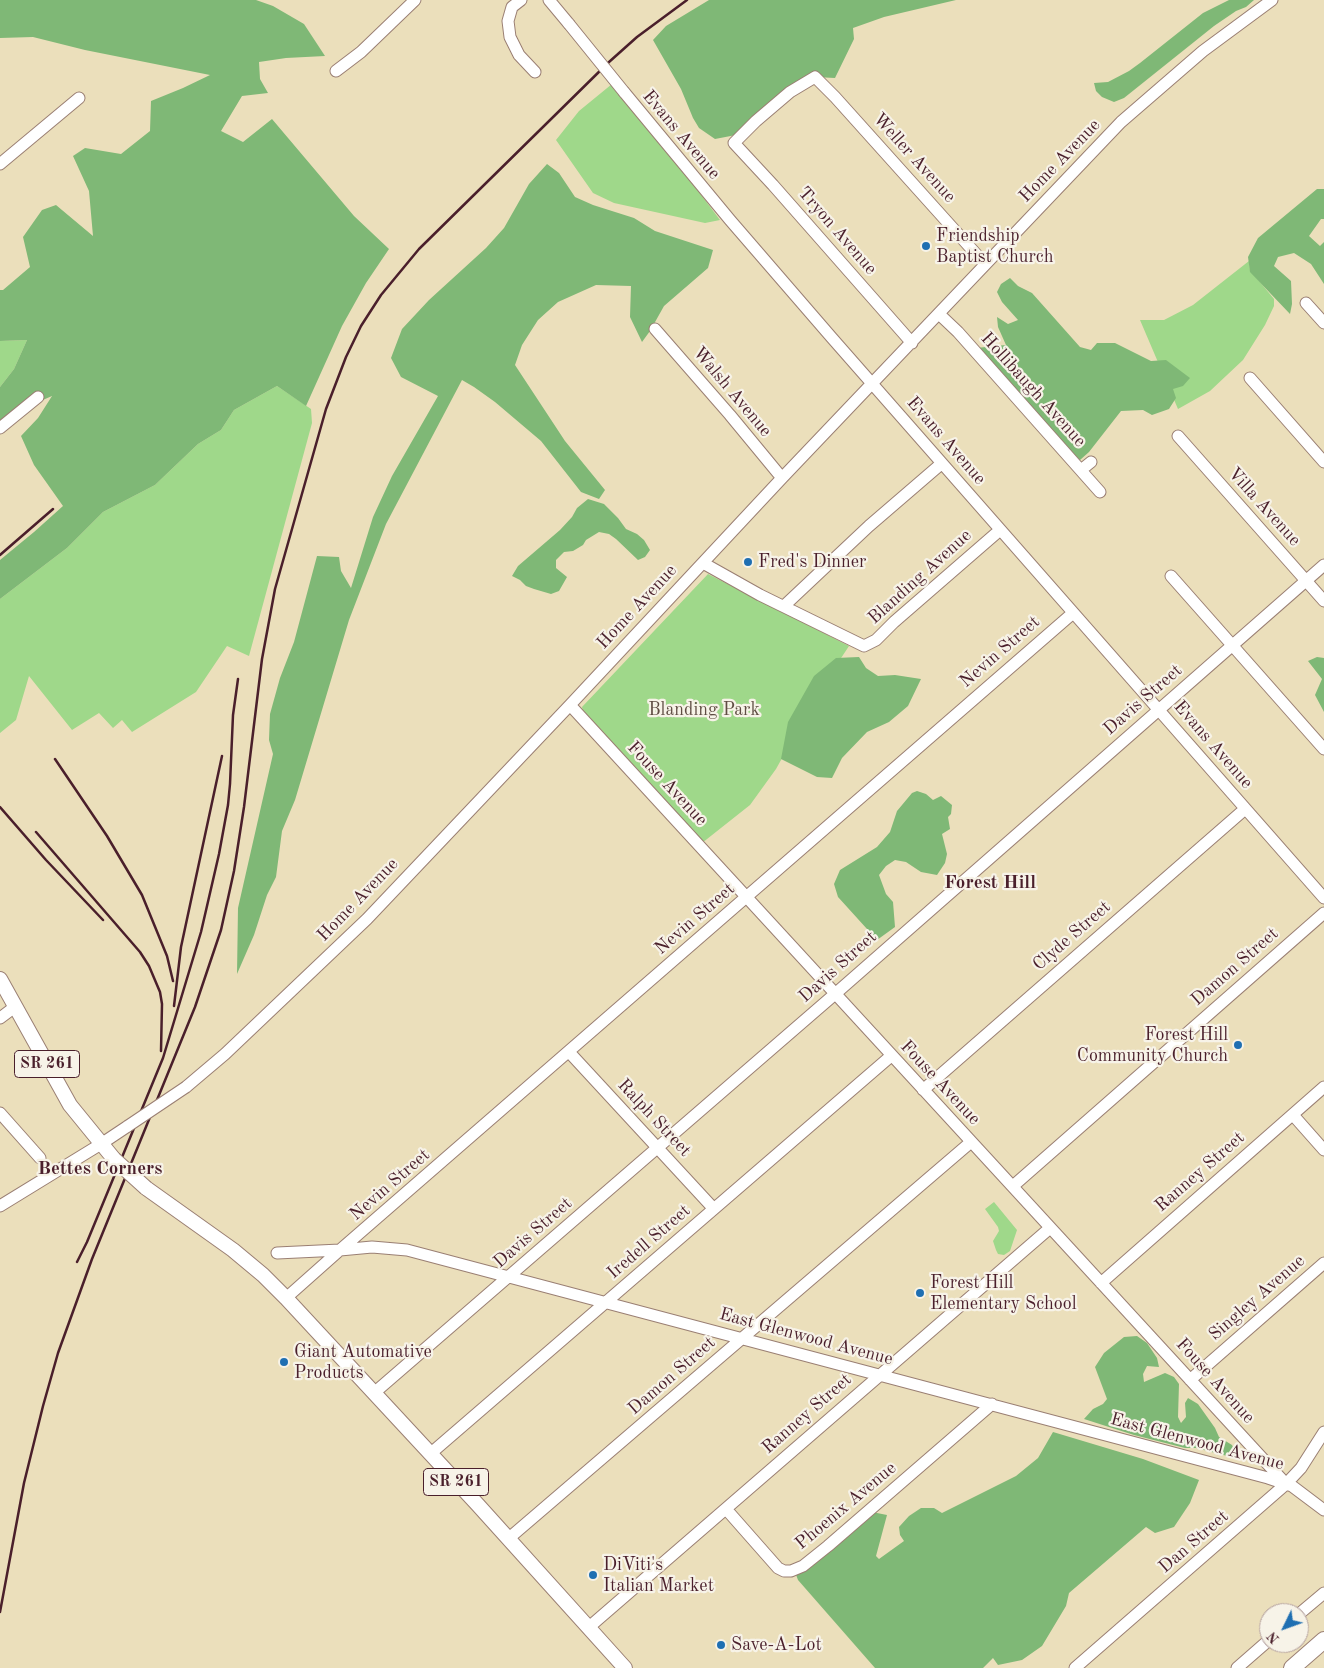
<!DOCTYPE html>
<style>
body{margin:0}
#map{position:relative;width:1324px;height:1668px;overflow:hidden;background:#ebdfbb;font-family:"Old Standard TT",serif}
canvas{display:block}
.north{position:absolute;left:1259px;top:1603px;width:50px;height:50px;box-sizing:border-box;background:#f7f3e8;border:1px solid #b29e9c;border-radius:50%;rotate:228deg;font-size:14px;font-weight:700;line-height:20px;text-align:center;color:#4a1f2b}
.north::after{content:'';display:block;margin:auto;width:18px;height:22px;background:#1f6fb2;clip-path:polygon(50% 0,100% 100%,50% 72%,0 100%)}
</style>
<div id="map">
<canvas width="1324" height="1668"></canvas>
<div class="north">N</div>
</div>
<script>
const ctx = document.querySelector('canvas').getContext('2d');
ctx.lineJoin = 'round';
function fill(path, color) {
  ctx.fillStyle = color;
  ctx.fill(path, 'evenodd');
}
function shape(rows) {
  const path = new Path2D();
  for (const r of rows) {
    path.moveTo(r[0], r[1]);
    for (let i = 2; i < r.length; i += 2) path.lineTo(r[i], r[i + 1]);
  }
  return path;
}
function trace(path, color, width, dash) {
  ctx.strokeStyle = color;
  ctx.lineWidth = width;
  ctx.lineCap = dash ? 'butt' : 'round';
  ctx.setLineDash(dash || []);
  ctx.stroke(path);
}
function write(font, color, halo, rows, align = 'center') {
  ctx.font = font + ' "Old Standard TT",serif';
  ctx.lineWidth = 4.5;
  ctx.setLineDash([]);
  ctx.textBaseline = 'middle';
  ctx.strokeStyle = halo;
  ctx.fillStyle = color;
  for (const [text, x, y, turn = 0] of rows) {
    ctx.save();
    ctx.translate(x, y);
    ctx.rotate((+turn || 0) * Math.PI / 180);
    ctx.textAlign = isNaN(turn) ? turn : align;
    if (halo) ctx.strokeText(text, 0, 0);
    ctx.fillText(text, 0, 0);
    ctx.restore();
  }
}
fill(shape([
 [612,84,696,188,720,220,705,223,614,203,593,193,556,140,579,111],
 [1249,261,1250,270,1274,299,1274,306,1265,325,1243,360,1210,391,1178,409,1140,320,1164,320,1193,305],
 [27,340,14,369,0,387,0,341],
 [277,386,311,409,312,423,249,656,227,646,196,692,132,732,122,720,113,728,99,713,72,730,29,676,16,720,0,733,0,599,67,548,103,512,155,485,198,444,221,430,234,410],
 [708,574,849,646,820,690,776,769,750,805,702,843,583,711,582,707],
 [994,1202,1017,1230,1010,1251,1004,1255,998,1254,996,1250,993,1241,999,1231,998,1227,985,1209]
]), '#9fd88a');
fill(shape([
 [0,0,256,0,273,6,304,24,325,56,286,58,259,62,260,79,268,93,242,96,221,131,243,142,272,119,354,216,389,249,366,283,342,326,306,406,277,386,234,410,221,430,198,444,155,485,103,512,67,548,0,599,0,560,34,532,63,506,34,465,21,436,38,418,52,396,13,413,0,424,0,387,14,369,27,340,0,341,0,290,3,290,30,267,23,237,42,210,56,205,93,236,89,191,73,156,85,148,121,154,150,131,151,101,183,88,210,75,85,50,33,37,0,38],
 [709,0,956,0,884,17,853,28,854,39,835,78,815,77,741,134,715,139,699,128,693,118,681,89,653,40,666,26],
 [1229,0,1254,0,1246,7,1236,11,1214,26,1124,98,1114,102,1102,97,1096,91,1094,83,1108,82,1129,71,1140,63,1203,13],
 [547,164,559,173,575,197,593,205,634,218,655,231,713,250,708,268,664,306,650,331,642,342,630,317,631,286,596,285,558,302,538,320,522,345,515,365,565,441,605,490,599,499,581,492,541,441,495,402,474,387,462,380,386,524,349,620,295,800,282,831,276,877,267,895,254,935,237,974,238,908,273,754,269,740,270,714,280,678,294,642,317,556,339,557,341,571,351,588,373,517,392,476,438,396,401,377,391,358,402,329,429,300,486,248,504,228,529,184],
 [1317,189,1324,189,1324,219,1321,219,1309,236,1320,246,1324,242,1324,284,1311,264,1294,253,1278,257,1274,266,1291,281,1292,304,1290,314,1250,272,1248,257,1258,238],
 [1010,278,1018,286,1032,293,1080,347,1091,350,1097,343,1115,343,1151,361,1166,360,1190,378,1183,386,1173,389,1176,398,1169,409,1152,415,1143,410,1121,411,1089,452,1080,460,1038,419,976,348,1006,345,998,327,997,317,1008,324,1018,320,1002,302,997,292,1001,284],
 [588,499,604,504,618,518,626,529,637,534,644,540,650,550,645,557,638,560,616,539,609,534,599,532,586,540,583,545,573,551,564,552,556,560,556,568,567,577,559,591,551,594,534,589,526,586,520,580,512,576,518,566,560,530,572,517,577,508],
 [859,657,866,668,878,676,895,675,921,679,908,706,889,722,867,732,842,758,832,778,817,777,781,759,788,722,814,676,836,658],
 [1317,657,1324,658,1324,712,1315,695,1322,679,1308,661],
 [917,791,926,794,933,800,941,796,952,805,951,814,948,817,950,829,942,834,947,854,945,863,937,875,921,872,906,862,895,860,886,866,879,875,886,894,893,902,895,927,877,940,838,897,834,884,840,870,877,847,890,832,897,811,912,793],
 [1137,1336,1147,1343,1157,1358,1159,1367,1147,1366,1143,1374,1144,1382,1165,1373,1174,1377,1179,1384,1178,1417,1181,1423,1186,1417,1185,1403,1188,1398,1198,1404,1215,1428,1219,1437,1232,1445,1239,1459,1196,1448,1185,1448,1134,1435,1084,1419,1093,1409,1103,1404,1107,1399,1095,1367,1104,1353,1124,1337],
 [1053,1432,1143,1459,1199,1480,1190,1503,1174,1527,1155,1533,1146,1527,1069,1593,1066,1606,1042,1646,1022,1660,998,1665,993,1658,983,1668,875,1668,798,1580,795,1572,872,1512,887,1515,876,1556,879,1559,904,1541,900,1535,899,1527,909,1516,921,1508,934,1508,942,1513,1016,1476,1038,1458]
]), '#7fb876');
const minor = shape([
 [521,0,512,7,508,21,510,37,519,55,535,72],
 [549,0,569,24],
 [336,71,361,52,415,0],
 [624,92,730,220,832,338,1324,898],
 [0,164,79,98],
 [1306,303,1324,323],
 [939,314,958,332,1100,492],
 [655,329,730,415,782,478],
 [912,343,773,185,734,143,756,121,790,92,815,77,835,97,985,264],
 [1250,378,1324,462],
 [0,428,38,397],
 [1178,436,1324,601],
 [1081,470,1091,462],
 [703,563,760,595,864,646,876,640,894,622,1000,530],
 [1171,576,1324,749],
 [784,606,869,526,941,464],
 [570,705,1286,1484],
 [0,1018,16,1006],
 [569,1052,714,1209],
 [186,1087,225,1054,367,919,570,705,782,478,1121,122,1203,51,1272,0],
 [923,1090,1245,809],
 [0,1113,40,1158],
 [1293,1115,1324,1150],
 [1013,1186,1324,913],
 [0,1206,101,1144,128,1126],
 [277,1253,340,1250,1073,613],
 [1101,1283,1324,1087],
 [286,1298,340,1250,372,1247,407,1250,1268,1478,1292,1486,1324,1510],
 [1190,1380,1324,1263],
 [374,1393,835,994,1324,565],
 [430,1454,891,1056],
 [726,1509,778,1568,784,1571,791,1571,803,1566,828,1546,992,1404],
 [508,1539,971,1142],
 [1299,1614,1324,1593],
 [588,1628,1050,1228],
 [1075,1668,1286,1484,1301,1468,1324,1432],
 [1237,1668,1269,1640]
]);
const major = shape([
 [0,979,70,1105,114,1159],
 [146,1188,233,1250,263,1275,286,1298,478,1505,625,1668]
]);
const highway = shape([
 [1292,1668,1324,1640]
]);
trace(minor, '#9a7f73', 13);
trace(major, '#9a7f73', 16);
trace(highway, '#9a7f73', 18);
trace(minor, '#fff', 11);
trace(major, '#fff', 14);
trace(highway, '#fff', 16);
trace(shape([
 [0,555,53,509],
 [55,759,107,836,142,895,167,956,173,981],
 [0,807,46,860,103,920],
 [36,832,140,952,149,966,160,992,162,1004,161,1051],
 [174,1006,181,947,222,756],
 [77,1262,87,1242,163,1058,201,932,219,854,228,805,230,784,233,715,238,679],
 [0,1612,24,1483,43,1406,58,1353,92,1259,195,1007,221,930,234,871,244,807,262,659,275,589,326,409,346,357,361,326,381,295,419,249,609,62,637,37,687,0]
]), '#4a1f2b', 2.5);
const minorBridge = shape([
 [569,24,624,92],
 [128,1126,186,1087]
]);
const majorBridge = shape([
 [114,1159,146,1188]
]);
trace(minorBridge, '#9a7f73', 13, []);
trace(majorBridge, '#9a7f73', 16, []);
trace(minorBridge, '#fff', 11);
trace(majorBridge, '#fff', 14);
for (const [x, y, r, color] of [
 [926,246,5,"#1f6fb2"],
 [748,562,5,"#1f6fb2"],
 [1238,1045,5,"#1f6fb2"],
 [920,1293,5,"#1f6fb2"],
 [284,1362,5,"#1f6fb2"],
 [593,1575,5,"#1f6fb2"],
 [721,1645,5,"#1f6fb2"]
]) {
  const dot = new Path2D();
  dot.arc(x, y, r, 0, 2 * Math.PI);
  ctx.fillStyle = color;
  ctx.fill(dot);
  trace(dot, '#f7f3e8', 2);
}
for (const [x, y, w] of [
 [47,1064,65],
 [456,1482,65]
]) {
  const box = new Path2D();
  box.roundRect(x - w / 2, y - 13.5, w, 27, 4);
  ctx.fillStyle = '#f7f3e8';
  ctx.fill(box);
  trace(box, '#4a1f2b', 1);
}
write('bold 16px', '#4a1f2b', null, [
 ["SR 261",47,1064],
 ["SR 261",456,1482]
]);
write('18px', '#4a1f2b', '#f7f3e8', [
 ["Evans Avenue",681,135,50],
 ["Weller Avenue",914,158,48],
 ["Home Avenue",1060,161,-46],
 ["Tryon Avenue",837,231,49],
 ["Hollibaugh Avenue",1033,390,48],
 ["Walsh Avenue",732,392,50],
 ["Evans Avenue",946,441,49],
 ["Villa Avenue",1264,507,48],
 ["Blanding Avenue",920,577,-42],
 ["Home Avenue",637,607,-47],
 ["Nevin Street",1000,652,-41],
 ["Davis Street",1143,700,-41],
 ["Evans Avenue",1213,745,49],
 ["Fouse Avenue",667,784,47],
 ["Home Avenue",358,900,-46],
 ["Nevin Street",695,919,-41],
 ["Clyde Street",1072,936,-41],
 ["Davis Street",838,967,-42],
 ["Damon Street",1235,967,-41],
 ["Fouse Avenue",940,1083,47],
 ["Ralph Street",654,1118,47],
 ["Ranney Street",1200,1172,-41],
 ["Nevin Street",390,1185,-41],
 ["Davis Street",533,1233,-41],
 ["Iredell Street",649,1242,-41],
 ["Singley Avenue",1257,1298,-41],
 ["East Glenwood Avenue",806,1337,15],
 ["Damon Street",672,1376,-41],
 ["Fouse Avenue",1215,1381,48],
 ["Ranney Street",807,1414,-41],
 ["East Glenwood Avenue",1197,1442,15],
 ["Phoenix Avenue",846,1506,-40],
 ["Dan Street",1194,1542,-41]
]);
write('18px', '#4a1f2b', '#f7f3e8', [
 ["Friendship",936,236],
 ["Baptist Church",936,257],
 ["Fred's Dinner",758,562],
 ["Forest Hill",1228,1035,"right"],
 ["Community Church",1228,1056,"right"],
 ["Forest Hill",930,1283],
 ["Elementary School",930,1304],
 ["Giant Automative",294,1352],
 ["Products",294,1373],
 ["DiViti's",603,1565],
 ["Italian Market",603,1586],
 ["Save-A-Lot",731,1645]
], 'left');
write('18px', '#5f4d43', '#f7f3e8', [
 ["Blanding Park",704,710]
]);
write('bold 19px', '#4a1f2b', '#f7f3e8', [
 ["Forest Hill",990,883],
 ["Bettes Corners",100,1169]
]);
</script>
